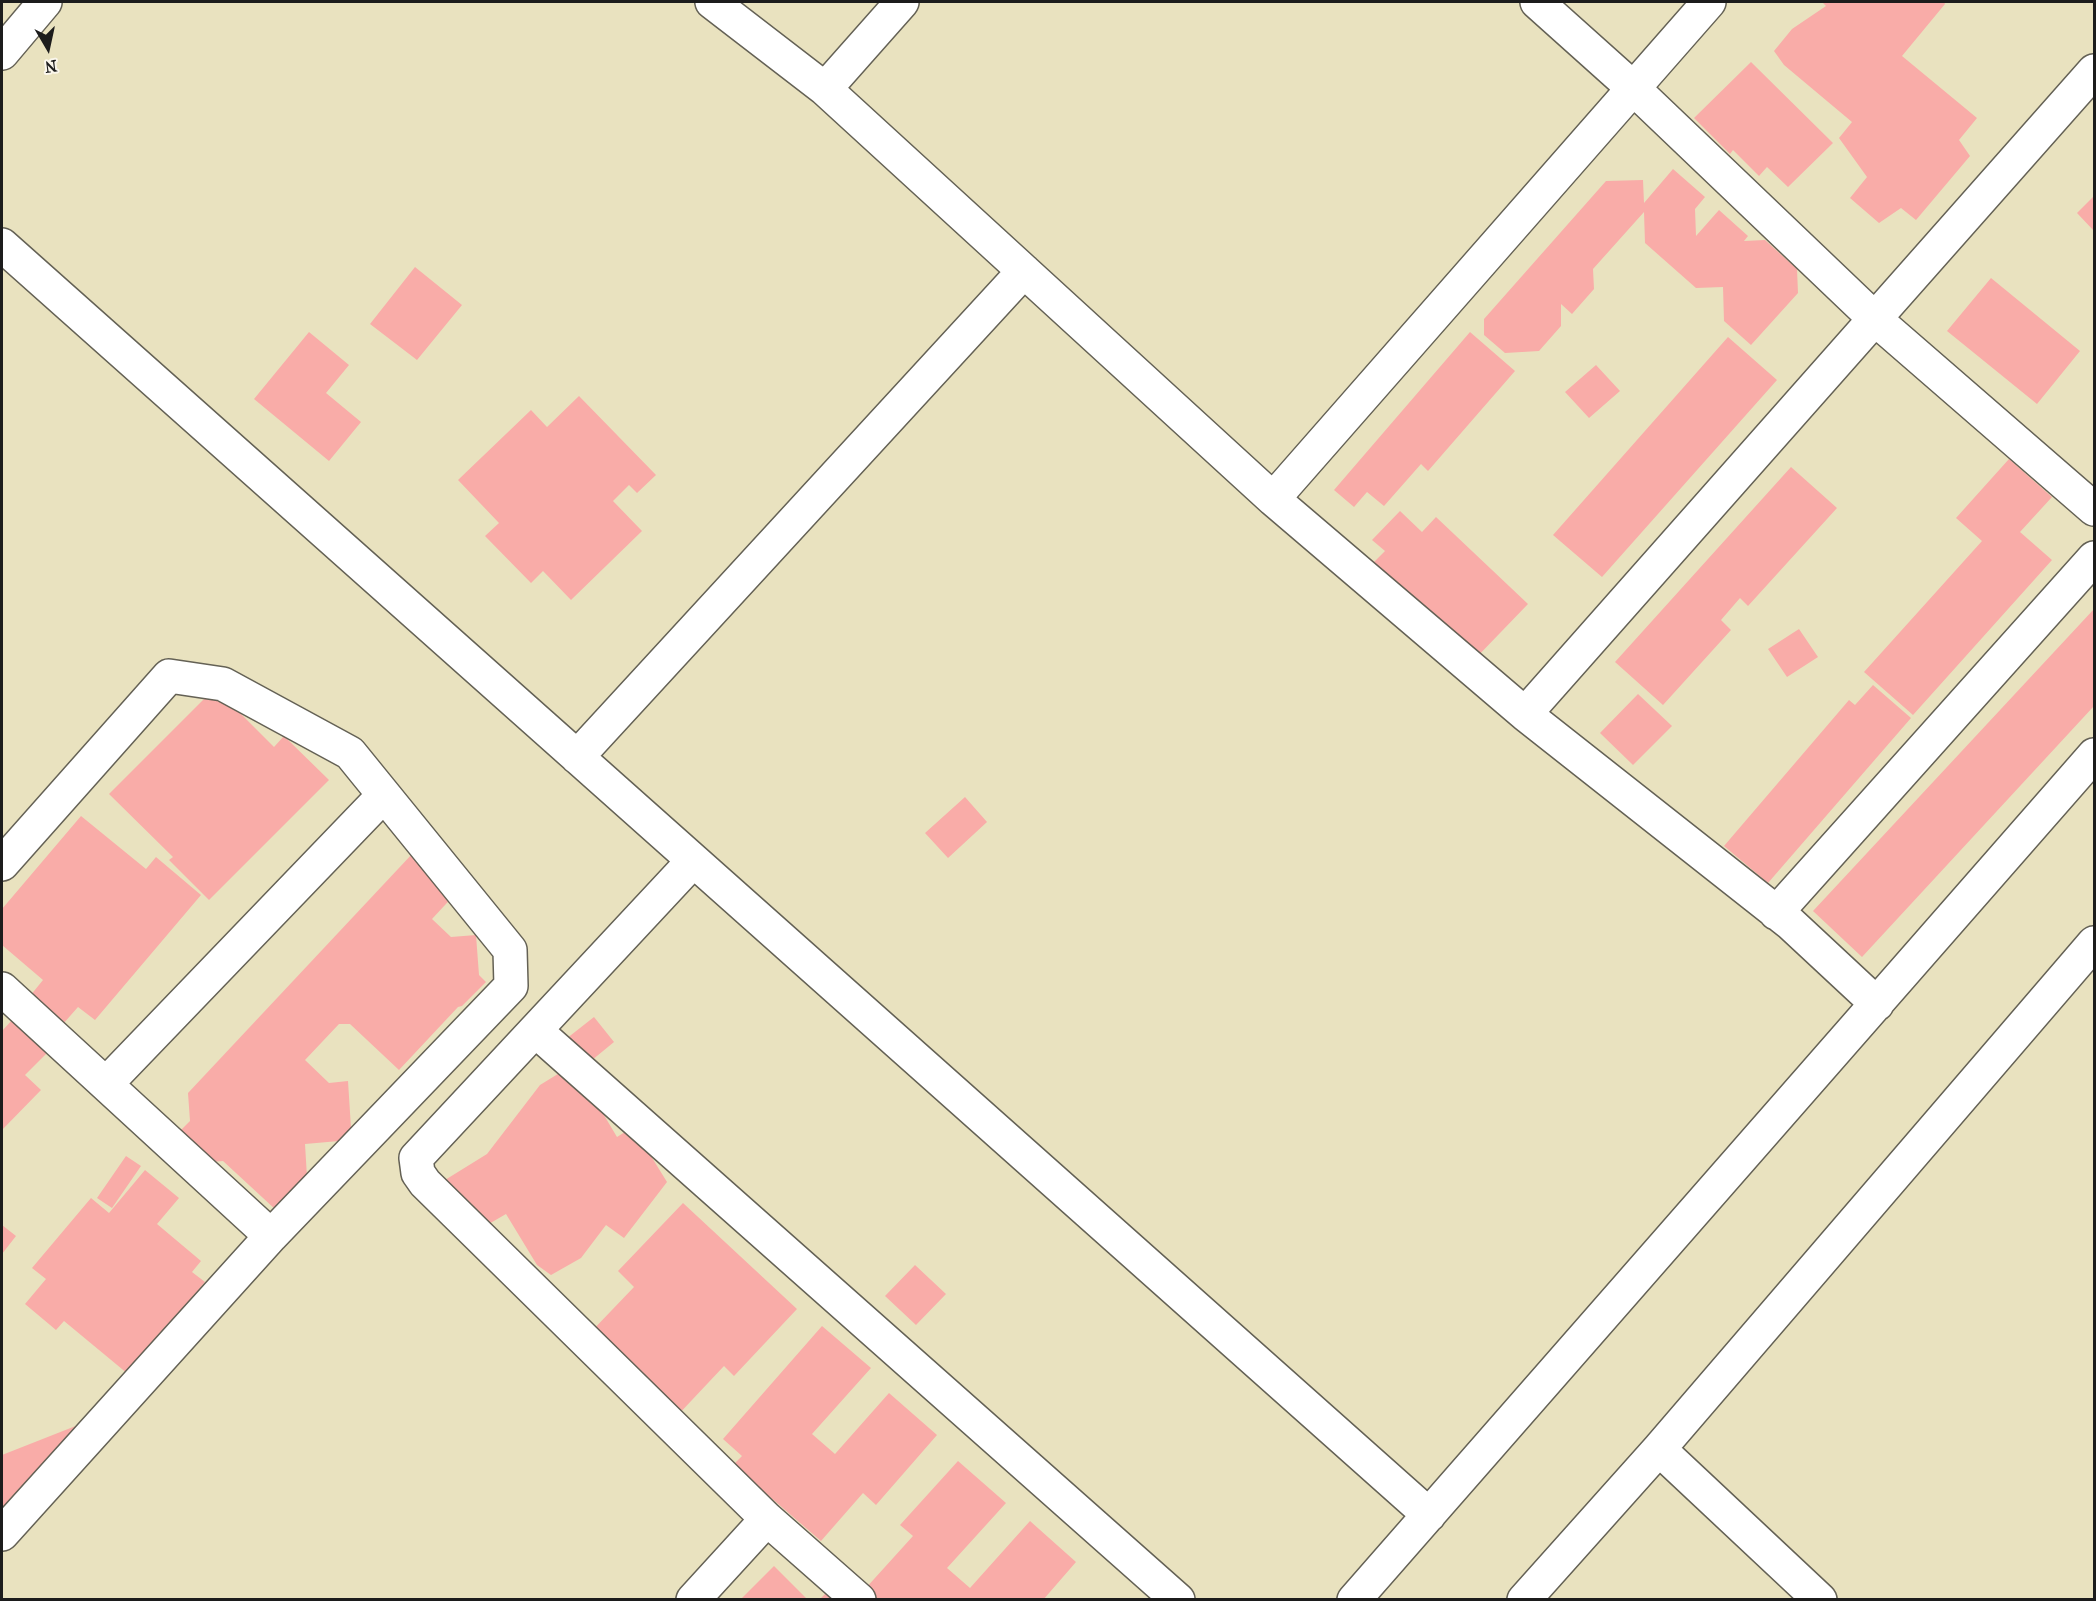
<!DOCTYPE html>
<style>
body{margin:0}
#map{position:relative;width:2096px;height:1601px;overflow:hidden;background:#e9e2bf;font-family:"IM FELL French Canon",serif}
canvas{display:block}
.frame{position:absolute;inset:0;border:3px solid #1c1c1c;pointer-events:none}
.north{position:absolute;left:18px;top:18px;width:60px;height:60px;-webkit-text-stroke:4px #fbf7ec;paint-order:stroke;rotate:171deg;font-size:16px;font-weight:700;line-height:24px;text-align:center;color:#1c1c1c}
.north::after{content:'';display:block;margin:auto;width:21px;height:27px;background:#1c1c1c;clip-path:polygon(50% 0,100% 100%,50% 72%,0 100%)}
</style>
<div id="map">
<canvas width="2096" height="1601"></canvas>
<div class="frame"></div>
<div class="north">N</div>
</div>
<script>
const ctx = document.querySelector('canvas').getContext('2d');
ctx.lineJoin = 'round';
function fill(path, color) {
  ctx.fillStyle = color;
  ctx.fill(path, 'evenodd');
}
function shape(rows) {
  const path = new Path2D();
  for (const r of rows) {
    path.moveTo(r[0], r[1]);
    for (let i = 2; i < r.length; i += 2) path.lineTo(r[i], r[i + 1]);
  }
  return path;
}
function trace(path, color, width, dash) {
  ctx.strokeStyle = color;
  ctx.lineWidth = width;
  ctx.lineCap = dash ? 'butt' : 'round';
  ctx.setLineDash(dash || []);
  ctx.stroke(path);
}
fill(shape([
 [1822,2,1944,2,1945,4,1902,56,1977,118,1959,140,1970,156,1916,220,1901,208,1879,223,1850,198,1867,177,1839,138,1852,122,1784,65,1774,51,1792,29,1826,6],
 [1751,62,1833,143,1788,187,1767,167,1759,176,1733,150,1730,154,1694,118],
 [1673,169,1705,197,1695,209,1696,236,1719,210,1748,236,1744,241,1765,240,1797,269,1798,293,1751,345,1724,321,1723,287,1696,288,1645,243,1644,212,1593,269,1594,289,1572,314,1561,304,1561,326,1539,351,1505,353,1484,335,1484,319,1606,181,1643,180,1644,203],
 [2094,196,2094,231,2077,213],
 [415,267,462,305,417,360,370,324],
 [1991,278,2080,351,2037,404,1947,331],
 [309,332,349,365,326,393,361,422,329,461,254,399],
 [1470,332,1515,371,1428,471,1421,464,1384,506,1367,492,1354,507,1334,490],
 [1728,337,1777,380,1602,577,1553,535],
 [1596,365,1620,391,1589,418,1565,392],
 [579,396,656,475,637,493,629,485,613,501,642,531,571,600,543,571,531,583,485,536,499,523,458,480,531,410,547,427],
 [2009,459,2052,497,2020,532,2052,560,1913,715,1864,672,1982,541,1956,518],
 [1791,467,1837,508,1748,606,1740,598,1721,620,1731,630,1663,705,1615,662],
 [1400,511,1422,532,1436,517,1528,604,1473,661,1371,565,1385,551,1372,540],
 [2094,609,2094,706,1862,957,1813,911],
 [1799,629,1818,657,1787,677,1768,649],
 [1873,685,1911,718,1768,883,1724,846,1849,700,1855,705],
 [215,688,274,747,284,736,329,780,209,900,169,860,173,857,109,794],
 [1638,694,1672,726,1633,765,1600,733],
 [965,797,987,822,948,858,925,833],
 [81,816,146,869,156,857,201,895,95,1020,78,1007,63,1024,30,996,43,980,2,945,2,909],
 [413,853,458,891,432,919,451,937,476,935,479,975,486,982,462,1006,458,1007,399,1070,350,1024,339,1024,305,1060,329,1083,348,1081,351,1128,339,1141,305,1144,307,1177,276,1210,223,1161,200,1163,173,1138,190,1121,188,1093],
 [594,1017,614,1042,586,1065,566,1039],
 [13,1019,47,1053,25,1075,41,1090,2,1130,2,1031],
 [566,1069,586,1085,617,1137,633,1127,667,1182,624,1238,606,1225,581,1258,551,1275,537,1265,506,1214,487,1225,445,1180,487,1154,540,1085],
 [126,1156,141,1166,112,1208,97,1198],
 [145,1170,179,1198,157,1224,201,1261,192,1272,205,1282,128,1374,64,1321,56,1330,25,1304,46,1279,32,1268,91,1198,109,1213],
 [683,1203,797,1309,734,1376,724,1366,676,1417,588,1335,634,1287,618,1271],
 [2,1225,16,1236,2,1254],
 [915,1265,946,1294,916,1325,885,1296],
 [822,1326,871,1368,812,1434,835,1454,889,1393,937,1435,876,1505,863,1493,821,1541,733,1465,742,1456,723,1439],
 [101,1416,2,1517,2,1455],
 [958,1461,1006,1503,947,1568,970,1588,1030,1521,1076,1562,1043,1600,876,1600,865,1589,913,1536,900,1525],
 [774,1566,808,1600,740,1600],
 [833,1586,846,1600,819,1600]
]), '#f9aca8');
const minor = shape([
 [712,2,825,89,1273,499,1525,714,1790,923,1877,1004],
 [1537,2,1633,88,1875,319,2094,509],
 [2,53,45,2],
 [825,89,902,2],
 [2,245,1429,1515],
 [1273,499,1709,2],
 [1525,714,2094,71],
 [577,757,1024,271],
 [693,861,416,1158,418,1173,425,1183,767,1519,859,1600],
 [2,864,169,676,223,684,350,753,510,950,511,986,271,1236,2,1534],
 [1776,913,2094,558],
 [2,989,271,1236],
 [536,1031,1178,1600],
 [106,1084,384,795],
 [1659,1449,1820,1600],
 [693,1600,767,1519],
 [1354,1600,2094,755],
 [1524,1600,1659,1449,2094,943]
]);
trace(minor, '#646155', 36);
trace(minor, '#fff', 33);
</script>
